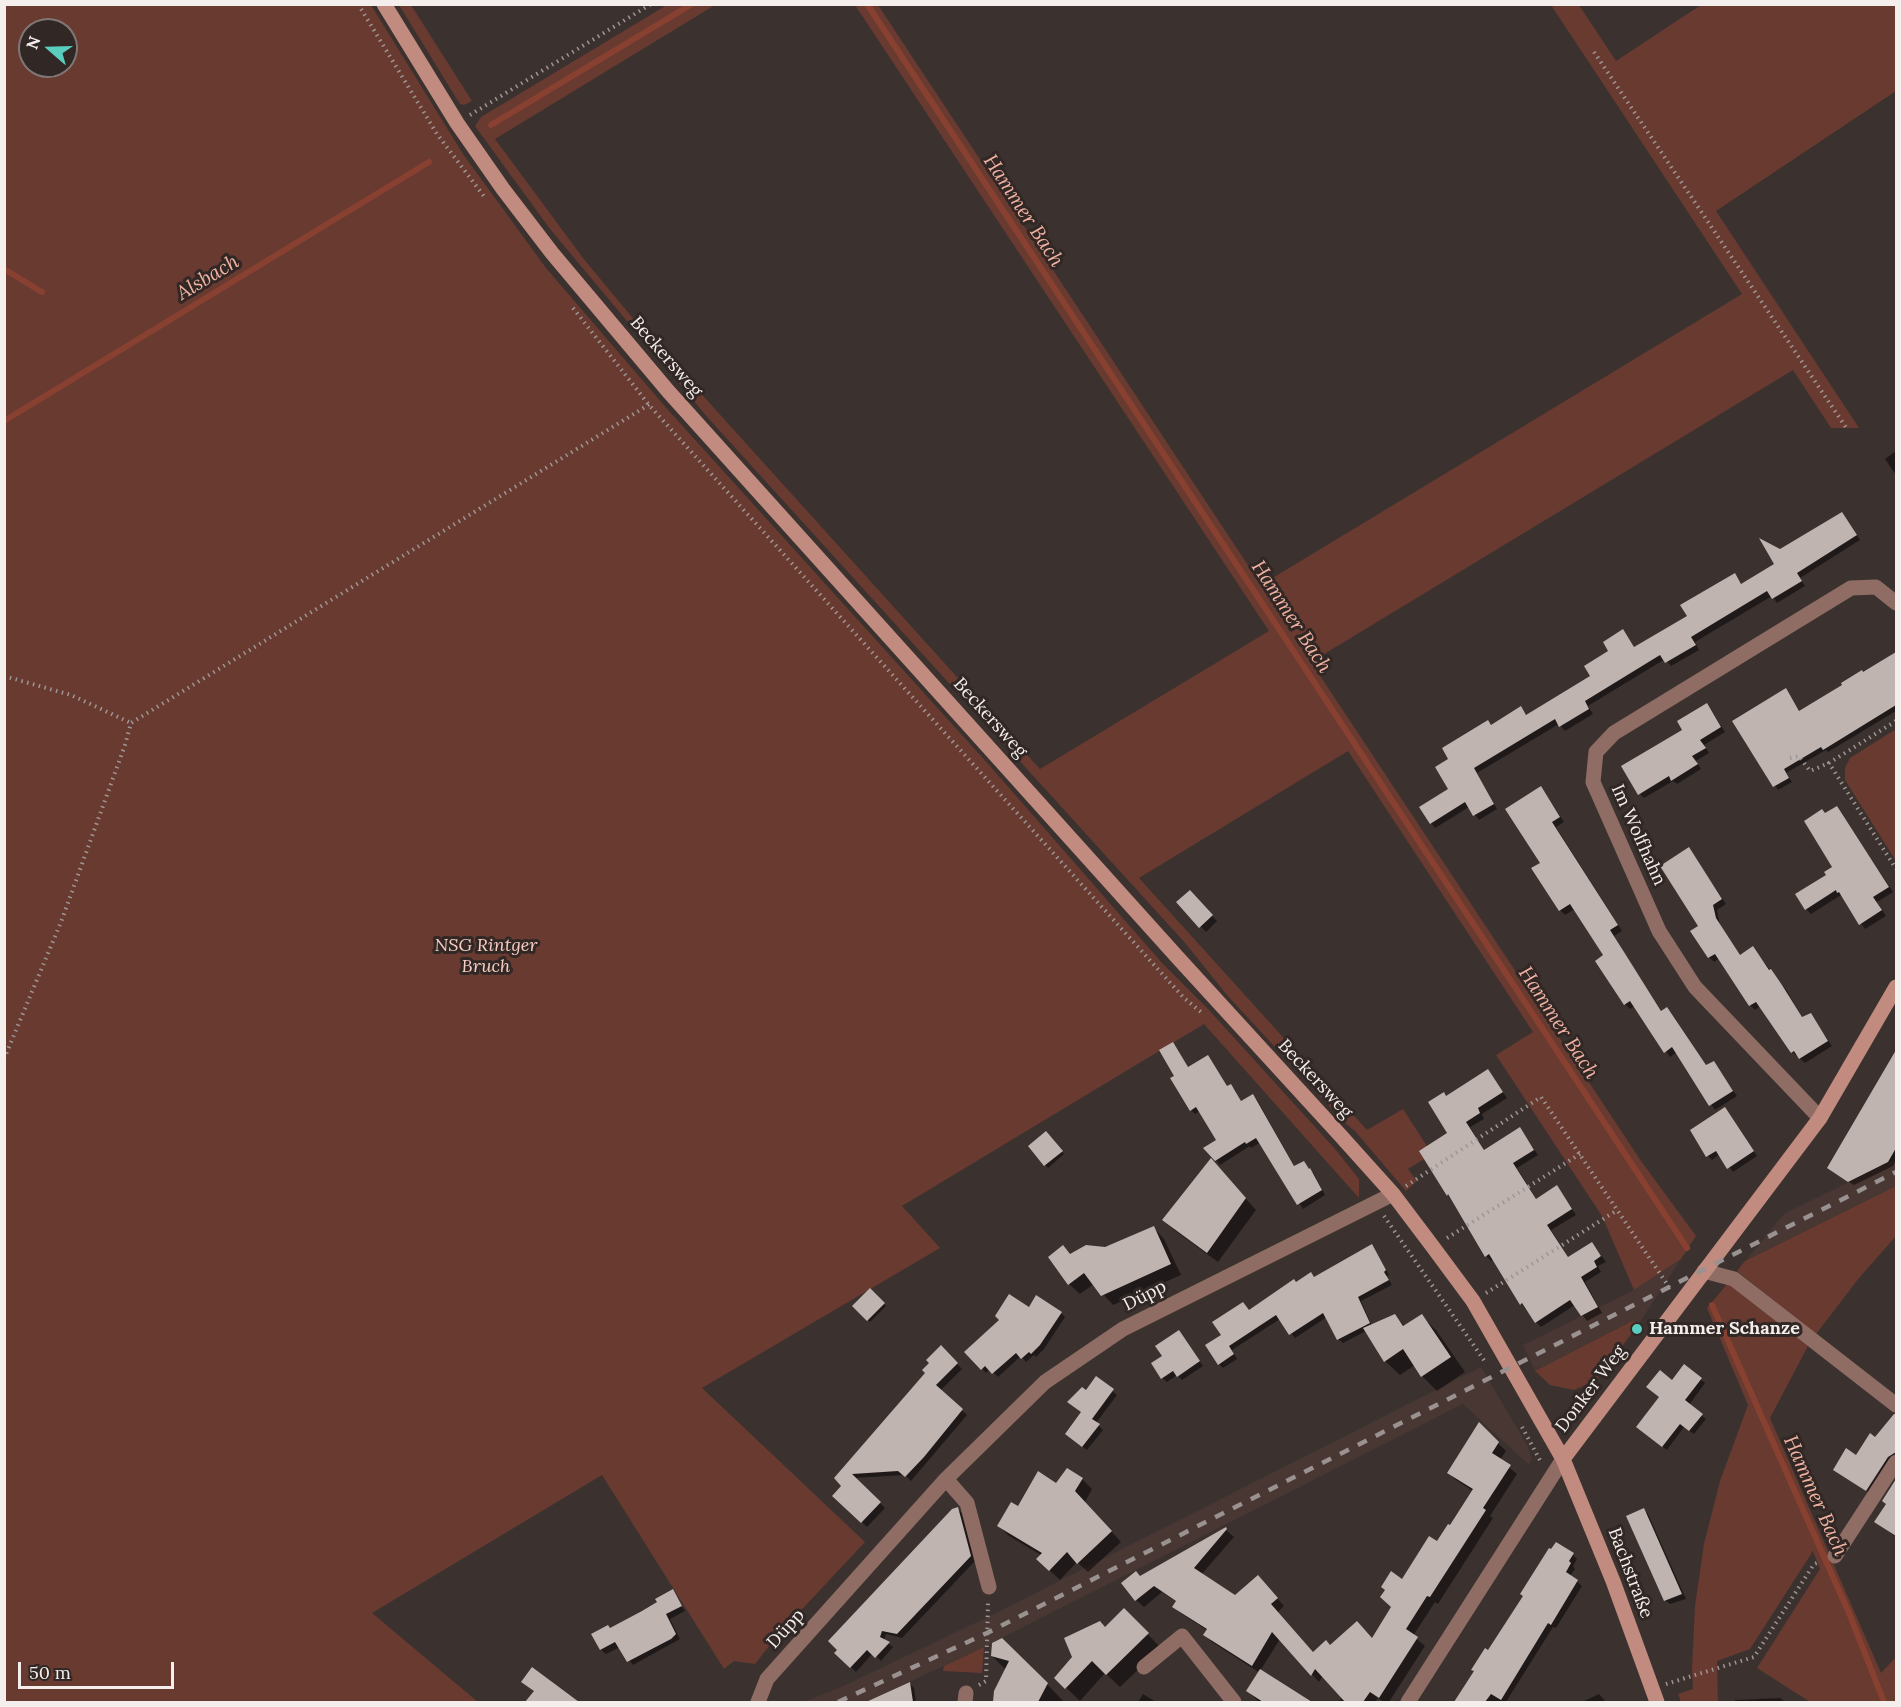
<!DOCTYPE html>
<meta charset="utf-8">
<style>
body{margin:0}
#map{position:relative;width:1901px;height:1707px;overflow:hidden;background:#3b322f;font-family:Lora,serif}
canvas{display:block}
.frame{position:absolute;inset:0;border:6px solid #f4eeec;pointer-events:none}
.north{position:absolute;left:18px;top:18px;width:60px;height:60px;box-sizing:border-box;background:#312825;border:2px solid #7f7775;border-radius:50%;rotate:290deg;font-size:16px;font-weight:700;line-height:24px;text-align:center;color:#f4eeec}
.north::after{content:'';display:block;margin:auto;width:21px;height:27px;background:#59cebf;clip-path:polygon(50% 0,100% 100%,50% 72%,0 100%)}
.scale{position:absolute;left:18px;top:1662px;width:156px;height:27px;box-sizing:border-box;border:3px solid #f4eeec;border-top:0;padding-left:8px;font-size:18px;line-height:21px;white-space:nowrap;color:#f4eeec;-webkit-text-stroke:4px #312825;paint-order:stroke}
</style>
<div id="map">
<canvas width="1901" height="1707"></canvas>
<div class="frame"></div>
<div class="north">N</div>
<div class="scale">50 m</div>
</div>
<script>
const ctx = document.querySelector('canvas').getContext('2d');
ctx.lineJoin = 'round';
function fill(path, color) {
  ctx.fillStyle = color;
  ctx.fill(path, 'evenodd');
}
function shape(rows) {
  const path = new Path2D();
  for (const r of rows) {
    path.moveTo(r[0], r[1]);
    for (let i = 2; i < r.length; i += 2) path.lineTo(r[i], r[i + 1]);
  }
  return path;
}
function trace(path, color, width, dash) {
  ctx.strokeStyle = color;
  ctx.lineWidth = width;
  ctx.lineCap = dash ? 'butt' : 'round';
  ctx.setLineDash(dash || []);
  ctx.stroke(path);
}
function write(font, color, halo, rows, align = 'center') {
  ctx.font = font + ' Lora,serif';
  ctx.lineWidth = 6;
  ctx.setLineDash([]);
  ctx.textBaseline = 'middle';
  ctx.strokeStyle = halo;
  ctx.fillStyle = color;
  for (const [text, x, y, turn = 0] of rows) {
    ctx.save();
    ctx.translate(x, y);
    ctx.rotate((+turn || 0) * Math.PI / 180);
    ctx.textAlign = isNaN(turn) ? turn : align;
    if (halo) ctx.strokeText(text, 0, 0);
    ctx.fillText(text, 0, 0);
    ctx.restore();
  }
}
fill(shape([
 [1896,1159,1896,1186,1745,1261,1784,1214],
 [1681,1259,1640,1322,1632,1321,1535,1371,1523,1345,1634,1290],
 [1481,1367,1527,1445,1532,1459,1529,1465,1463,1404,984,1647,866,1702,803,1702,839,1688,994,1614]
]), '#483733');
fill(shape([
 [5,5,371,5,463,154,546,268,669,411,990,766,1162,963,1208,1009,1335,1149,1359,1179,1359,1198,1204,1024,902,1206,940,1248,702,1388,865,1542,777,1636,755,1664,734,1661,724,1669,602,1475,372,1613,478,1702,5,1702],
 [30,30,66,30,66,66,30,66],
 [399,5,411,5,472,101,464,105,460,104],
 [667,5,715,5,495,139,583,258,631,316,1040,769,1269,631,855,5,878,5,1261,585,1742,294,1551,5,1579,5,1616,61,1701,5,1896,5,1896,91,1716,211,1859,428,1831,428,1793,370,1311,662,1641,1161,1696,1236,1681,1259,1634,1290,1602,1216,1496,1055,1533,1032,1348,751,1139,878,1367,1130,1403,1109,1432,1154,1408,1169,1417,1181,1406,1191,1355,1131,1345,1123,1227,995,1186,944,709,419,550,229,475,126,481,117],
 [1896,729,1896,861,1845,780,1845,768,1850,758],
 [1896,1186,1896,1236,1859,1278,1816,1334,1737,1271,1745,1261],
 [1728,1283,1808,1346,1770,1418,1881,1673,1896,1657,1896,1702,1810,1702,1757,1668,1820,1569,1813,1551,1750,1649,1717,1661,1718,1702,1681,1702,1678,1694,1693,1689,1692,1669,1695,1606,1704,1544,1720,1481,1748,1405,1707,1308],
 [1632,1321,1640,1322,1597,1380,1574,1390,1550,1385,1535,1371],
 [984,1647,982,1673,943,1671,944,1666]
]), '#693a30');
fill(shape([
 [1896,451,1896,475,1885,459],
 [1842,513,1860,540,1800,578,1805,586,1777,603,1772,596,1695,642,1699,650,1671,666,1665,659,1588,706,1593,714,1565,731,1559,724,1477,773,1497,809,1479,820,1469,807,1435,828,1431,823,1450,789,1450,759,1488,722,1492,726,1521,708,1527,716,1592,676,1623,631,1635,648,1689,616,1735,575,1742,585,1776,564,1780,551],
 [1894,655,1896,658,1896,711,1828,752,1826,750,1786,773,1792,782,1778,790,1734,721,1789,694,1800,712],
 [1711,710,1725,732,1704,745,1709,753,1696,761,1701,769,1677,784,1673,781,1644,798,1640,794,1684,730],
 [1545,793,1564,822,1556,827,1622,931,1614,936,1628,959,1662,1012,1667,1009,1672,1014,1707,1067,1713,1063,1737,1096,1715,1110,1677,1052,1670,1057,1635,1006,1630,1009,1625,1004,1605,956,1575,909,1565,915,1560,910,1542,864],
 [1837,808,1893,892,1877,902,1886,916,1865,929,1841,895,1811,914,1806,909,1834,867,1826,815],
 [1689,849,1726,904,1717,910,1720,925,1740,956,1753,948,1787,991,1803,1019,1810,1014,1832,1046,1805,1063,1792,1052,1760,1006,1755,1010,1750,1005,1720,958,1714,962,1709,957,1692,931,1700,927],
 [1190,892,1217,921,1206,932,1178,903],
 [1208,1057,1228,1088,1231,1086,1235,1090,1242,1103,1253,1096,1257,1100,1295,1167,1303,1163,1314,1174,1325,1195,1303,1209,1261,1142,1251,1148,1250,1146,1220,1165,1216,1160,1218,1140,1200,1111,1195,1114,1191,1110,1189,1069],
 [1891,1062,1896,1065,1896,1160,1893,1166,1854,1185,1833,1172],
 [1488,1071,1507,1098,1482,1114,1484,1119,1470,1127,1485,1151,1520,1129,1538,1155,1517,1168,1537,1200,1557,1187,1576,1215,1551,1230,1569,1258,1592,1243,1606,1262,1598,1266,1601,1272,1585,1282,1602,1313,1587,1321,1575,1305,1541,1327,1536,1322,1521,1304,1494,1259,1491,1261,1486,1256,1421,1151,1449,1133,1447,1097],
 [1729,1113,1757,1156,1733,1172,1720,1154,1712,1160,1708,1156],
 [1046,1133,1064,1154,1048,1168,1030,1146],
 [1221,1171,1256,1210,1218,1262,1174,1230,1164,1220],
 [1154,1228,1164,1239,1181,1275,1113,1305,1094,1284,1080,1294,1069,1284,1071,1255,1105,1249],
 [1372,1246,1389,1275,1387,1276,1392,1285,1361,1301,1372,1326,1395,1316,1405,1326,1421,1316,1436,1330,1465,1372,1437,1391,1422,1376,1415,1365,1400,1375,1385,1361,1366,1331,1343,1343,1338,1339,1327,1317,1295,1338,1280,1319,1232,1350,1237,1359,1223,1368,1219,1364,1223,1335,1249,1311,1311,1274,1315,1278],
 [870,1290,886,1306,870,1322,854,1306],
 [1030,1309,1061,1313,1065,1317,1044,1349,1036,1357,1034,1355,1026,1362,1021,1356,998,1377,990,1369,986,1373,967,1352],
 [1179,1332,1203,1366,1182,1380,1177,1375,1167,1382,1162,1378,1164,1357],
 [941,1347,962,1369,940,1391,967,1415,911,1481,905,1475,854,1478,885,1508,867,1527,834,1496,927,1373],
 [1684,1366,1705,1383,1689,1405,1706,1419,1694,1434,1684,1427,1667,1450,1641,1430,1660,1397],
 [1096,1378,1117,1395,1096,1423,1103,1430,1087,1450,1071,1438],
 [1479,1425,1506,1451,1500,1460,1517,1474,1490,1516,1493,1518,1438,1604,1435,1602,1413,1636,1425,1646,1389,1702,1384,1702,1378,1698,1375,1702,1339,1702,1342,1697,1323,1676,1319,1682,1280,1639,1260,1671,1298,1695,1305,1702,1259,1702,1248,1691,1260,1673,1212,1642,1205,1635,1208,1631,1182,1614,1174,1607,1177,1602,1162,1592,1144,1607,1136,1600,1141,1578,1225,1529,1234,1537,1201,1575,1235,1597,1265,1585,1284,1606,1277,1613,1314,1654,1330,1646,1372,1640,1393,1607,1403,1581,1450,1527,1473,1491,1456,1480,1449,1473],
 [1890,1448,1895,1454,1872,1495,1834,1469,1857,1457],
 [1082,1479,1092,1489,1085,1502,1121,1542,1088,1572,1077,1562,1060,1580,1048,1569,1041,1555,1009,1536,999,1526,1019,1508],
 [1893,1487,1896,1488,1896,1537,1876,1522,1887,1504],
 [957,1509,962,1513,975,1561,902,1638,886,1634,884,1640,893,1647,881,1661,873,1653,856,1672,836,1653],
 [1644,1510,1648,1514,1686,1599,1670,1604,1665,1600],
 [1573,1555,1577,1559,1573,1566,1575,1569,1570,1576,1582,1586,1556,1628,1553,1627,1506,1702,1456,1702,1488,1652],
 [672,1591,685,1611,670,1619,680,1639,633,1665,620,1647,606,1654,601,1650,611,1629,643,1613],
 [1124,1610,1161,1648,1120,1687,1105,1673,1080,1701,1056,1678],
 [993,1644,1047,1684,1064,1702,995,1702,995,1692,1006,1670,992,1656],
 [910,1684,914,1688,916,1702,889,1702,888,1694],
 [535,1692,571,1700,569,1702,527,1702],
 [1143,1694,1156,1702,1138,1702],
 [1599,1694,1606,1702,1582,1702],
 [1780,1698,1785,1702,1735,1702,1735,1700]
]), '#0007');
trace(shape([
 [867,4,1687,1248],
 [491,125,692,4],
 [4,269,42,292],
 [4,421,429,162],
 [1712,1305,1849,1613,1884,1702]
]), '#884031', 6);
fill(shape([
 [1842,512,1857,535,1797,573,1802,581,1772,599,1767,591,1691,637,1696,645,1665,663,1660,655,1585,701,1589,709,1559,727,1555,719,1474,768,1494,804,1473,816,1465,802,1430,824,1419,807,1448,789,1435,767,1448,759,1442,748,1488,720,1491,725,1521,706,1526,715,1590,676,1584,666,1608,651,1603,642,1623,629,1634,647,1687,616,1680,605,1735,573,1741,584,1774,564,1759,538,1780,549],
 [1896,652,1896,705,1823,750,1821,747,1784,769,1789,778,1773,787,1732,721,1786,688,1799,711,1842,685,1841,683,1862,670,1863,672],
 [1707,703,1721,727,1700,740,1706,748,1692,756,1698,764,1671,781,1669,776,1638,795,1621,766,1682,730,1677,721],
 [1541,786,1560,817,1552,822,1618,925,1610,930,1624,952,1661,1011,1667,1007,1706,1065,1714,1061,1733,1091,1709,1106,1672,1047,1664,1053,1630,1001,1624,1005,1595,961,1603,955,1570,904,1559,911,1531,868,1540,863,1505,809],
 [1837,806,1889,887,1873,897,1882,910,1859,925,1839,892,1837,893,1836,890,1805,910,1795,894,1826,875,1824,872,1832,867,1804,821,1822,809,1825,813],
 [1689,847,1722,899,1713,905,1716,918,1740,955,1753,946,1769,970,1771,969,1782,985,1802,1017,1811,1013,1828,1041,1799,1059,1794,1051,1791,1053,1756,1002,1749,1006,1715,954,1708,958,1690,931,1698,926,1660,866],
 [1190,890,1213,915,1199,928,1176,902],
 [1173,1042,1188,1067,1208,1055,1227,1086,1231,1084,1241,1101,1253,1094,1294,1166,1304,1161,1309,1169,1310,1168,1322,1190,1297,1205,1256,1138,1246,1144,1245,1142,1215,1161,1203,1148,1216,1140,1196,1107,1190,1111,1170,1078,1174,1076,1159,1050],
 [1896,1050,1896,1148,1888,1162,1848,1182,1827,1168],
 [1488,1069,1503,1092,1478,1108,1480,1113,1466,1122,1484,1150,1520,1127,1534,1150,1513,1163,1536,1199,1557,1185,1572,1209,1547,1225,1568,1257,1592,1242,1601,1256,1594,1261,1597,1267,1581,1277,1598,1307,1581,1316,1570,1300,1535,1323,1522,1303,1520,1305,1489,1254,1485,1257,1448,1194,1447,1196,1419,1151,1447,1133,1428,1102,1444,1092,1446,1096],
 [1725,1107,1754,1151,1727,1169,1716,1151,1706,1157,1690,1130],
 [1046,1131,1063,1151,1044,1166,1028,1146],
 [1211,1158,1246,1198,1207,1253,1162,1220],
 [1154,1226,1171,1264,1101,1296,1084,1273,1068,1285,1048,1257,1063,1245,1070,1254,1086,1245,1105,1247],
 [1372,1244,1386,1270,1384,1272,1389,1280,1358,1297,1370,1323,1337,1340,1323,1313,1289,1335,1276,1315,1229,1346,1234,1354,1218,1365,1205,1345,1221,1335,1212,1322,1243,1302,1249,1310,1294,1279,1296,1282,1311,1272,1314,1277],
 [870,1288,885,1303,867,1321,852,1306],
 [1009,1294,1029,1307,1036,1295,1062,1312,1040,1345,1031,1354,1029,1352,1021,1359,1016,1353,992,1374,985,1366,981,1370,964,1352,999,1320,995,1316],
 [1395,1314,1403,1326,1422,1314,1451,1357,1421,1377,1403,1349,1384,1362,1363,1328],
 [1179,1330,1200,1361,1177,1377,1173,1371,1161,1379,1151,1363,1162,1356,1155,1346],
 [941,1345,958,1363,936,1385,963,1409,924,1457,905,1477,898,1471,852,1474,881,1502,861,1523,832,1496,841,1486,834,1478,925,1373,922,1370,929,1363,926,1360],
 [1684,1364,1702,1378,1685,1400,1703,1414,1689,1431,1680,1424,1662,1447,1636,1427,1659,1397,1646,1387,1660,1370,1672,1380],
 [1096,1376,1114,1389,1092,1419,1100,1424,1082,1447,1065,1434,1081,1412,1067,1402,1082,1387,1086,1390],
 [1894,1414,1896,1414,1896,1452,1888,1457,1866,1491,1833,1470,1846,1448,1856,1455,1870,1433,1875,1437],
 [1479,1422,1499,1442,1492,1453,1511,1465,1483,1508,1486,1510,1430,1597,1427,1596,1406,1629,1418,1637,1379,1698,1370,1692,1363,1702,1345,1702,1315,1669,1311,1676,1272,1632,1252,1666,1203,1635,1207,1629,1172,1607,1176,1601,1154,1586,1135,1601,1121,1583,1136,1571,1140,1576,1226,1527,1227,1529,1194,1568,1235,1595,1258,1575,1278,1598,1271,1604,1313,1652,1326,1640,1330,1645,1357,1621,1372,1638,1391,1607,1380,1597,1385,1590,1381,1587,1391,1571,1402,1579,1429,1536,1437,1541,1448,1524,1450,1525,1473,1489,1447,1473],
 [1067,1468,1083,1478,1075,1491,1112,1531,1077,1564,1067,1552,1049,1571,1036,1559,1042,1553,997,1526,1011,1502,1018,1506,1038,1471,1056,1483],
 [1896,1479,1896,1536,1874,1522,1886,1504,1882,1501],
 [958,1507,971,1556,897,1634,882,1631,880,1637,890,1642,875,1658,867,1650,850,1668,834,1653,837,1650,828,1641,952,1509],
 [1644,1508,1682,1594,1664,1601,1626,1516],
 [1556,1542,1574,1553,1569,1561,1571,1563,1566,1572,1578,1580,1551,1625,1548,1623,1501,1700,1491,1694,1485,1702,1454,1702,1474,1671,1471,1670,1485,1648,1488,1650,1523,1596,1520,1594,1549,1548,1551,1549],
 [673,1589,682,1606,666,1614,676,1634,671,1639,627,1662,615,1642,600,1650,591,1634,608,1625,610,1628,642,1611,657,1602,655,1599],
 [1124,1608,1149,1633,1106,1675,1092,1661,1065,1689,1054,1678,1072,1657,1064,1638,1100,1621,1105,1627],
 [1002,1638,1048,1683,1038,1702,993,1702,994,1691,1009,1661,991,1656,992,1643],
 [532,1667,579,1702,525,1702,534,1691,521,1682],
 [1260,1669,1312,1702,1263,1702,1246,1691],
 [910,1682,913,1702,866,1702]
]), '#c0b4b1');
trace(shape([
 [358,4,437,134,486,199],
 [1594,52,1847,429],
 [470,115,651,4],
 [573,308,649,405,1184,998,1201,1012],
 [4,676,71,695,131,723],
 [1896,721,1829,763,1896,869],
 [1790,758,1799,756,1810,771,1829,763],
 [4,1059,61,922,125,745,131,723,650,404],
 [1406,1186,1541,1097,1671,1290],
 [1384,1216,1486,1363],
 [1447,1238,1580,1154],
 [1486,1293,1616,1211],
 [1522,1427,1541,1462],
 [1666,1684,1754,1657,1814,1564,1820,1562],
 [979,1685,986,1681,988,1603]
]), '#9e9694', 4, [1.5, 4.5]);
trace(shape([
 [1820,1118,1695,987,1659,931,1593,782,1596,752,1614,733,1851,588,1876,587,1896,603],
 [1704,1271,1734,1279,1896,1405],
 [946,1479,967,1503,989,1587],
 [1835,1556,1896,1462],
 [1144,1667,1182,1636,1234,1702],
 [758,1702,767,1679,946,1479,1045,1382,1123,1329,1393,1194],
 [965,1702,966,1693],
 [1408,1702,1563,1459]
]), '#8f6d64', 15);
trace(shape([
 [384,4,457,123,503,189,552,253,668,391,1179,959,1340,1135,1393,1194,1433,1247,1473,1301,1563,1459,1613,1581,1657,1702],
 [1563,1459,1820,1118,1896,987]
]), '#c28b7f', 15);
trace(shape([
 [838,1702,987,1633,1896,1172]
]), '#9a9290', 4.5, [10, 10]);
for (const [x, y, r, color] of [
 [1637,1329,6,"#59cebf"]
]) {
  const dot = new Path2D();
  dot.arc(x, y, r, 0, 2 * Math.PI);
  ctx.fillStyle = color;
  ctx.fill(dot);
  trace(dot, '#312825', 2);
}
write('18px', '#f4eeec', '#312825', [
 ["Beckersweg",666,357,49],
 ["Beckersweg",990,718,48],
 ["Im Wolfhahn",1638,835,66],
 ["Beckersweg",1315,1079,47],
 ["Düpp",1145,1296,-27],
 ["Donker Weg",1591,1389,-53],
 ["Bachstraße",1630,1573,69],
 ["Düpp",786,1629,-48]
]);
write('italic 18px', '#f9ccc2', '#312825', [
 ["NSG Rintger",486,946],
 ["Bruch",486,967]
]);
write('bold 18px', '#f4eeec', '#312825', [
 ["Hammer Schanze",1649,1329]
], 'left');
write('italic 20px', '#f2b2a2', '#312825', [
 ["Hammer Bach",1023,211,57],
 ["Alsbach",208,278,-31],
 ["Hammer Bach",1291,617,57],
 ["Hammer Bach",1558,1023,57],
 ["Hammer Bach",1815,1496,66]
]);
</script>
